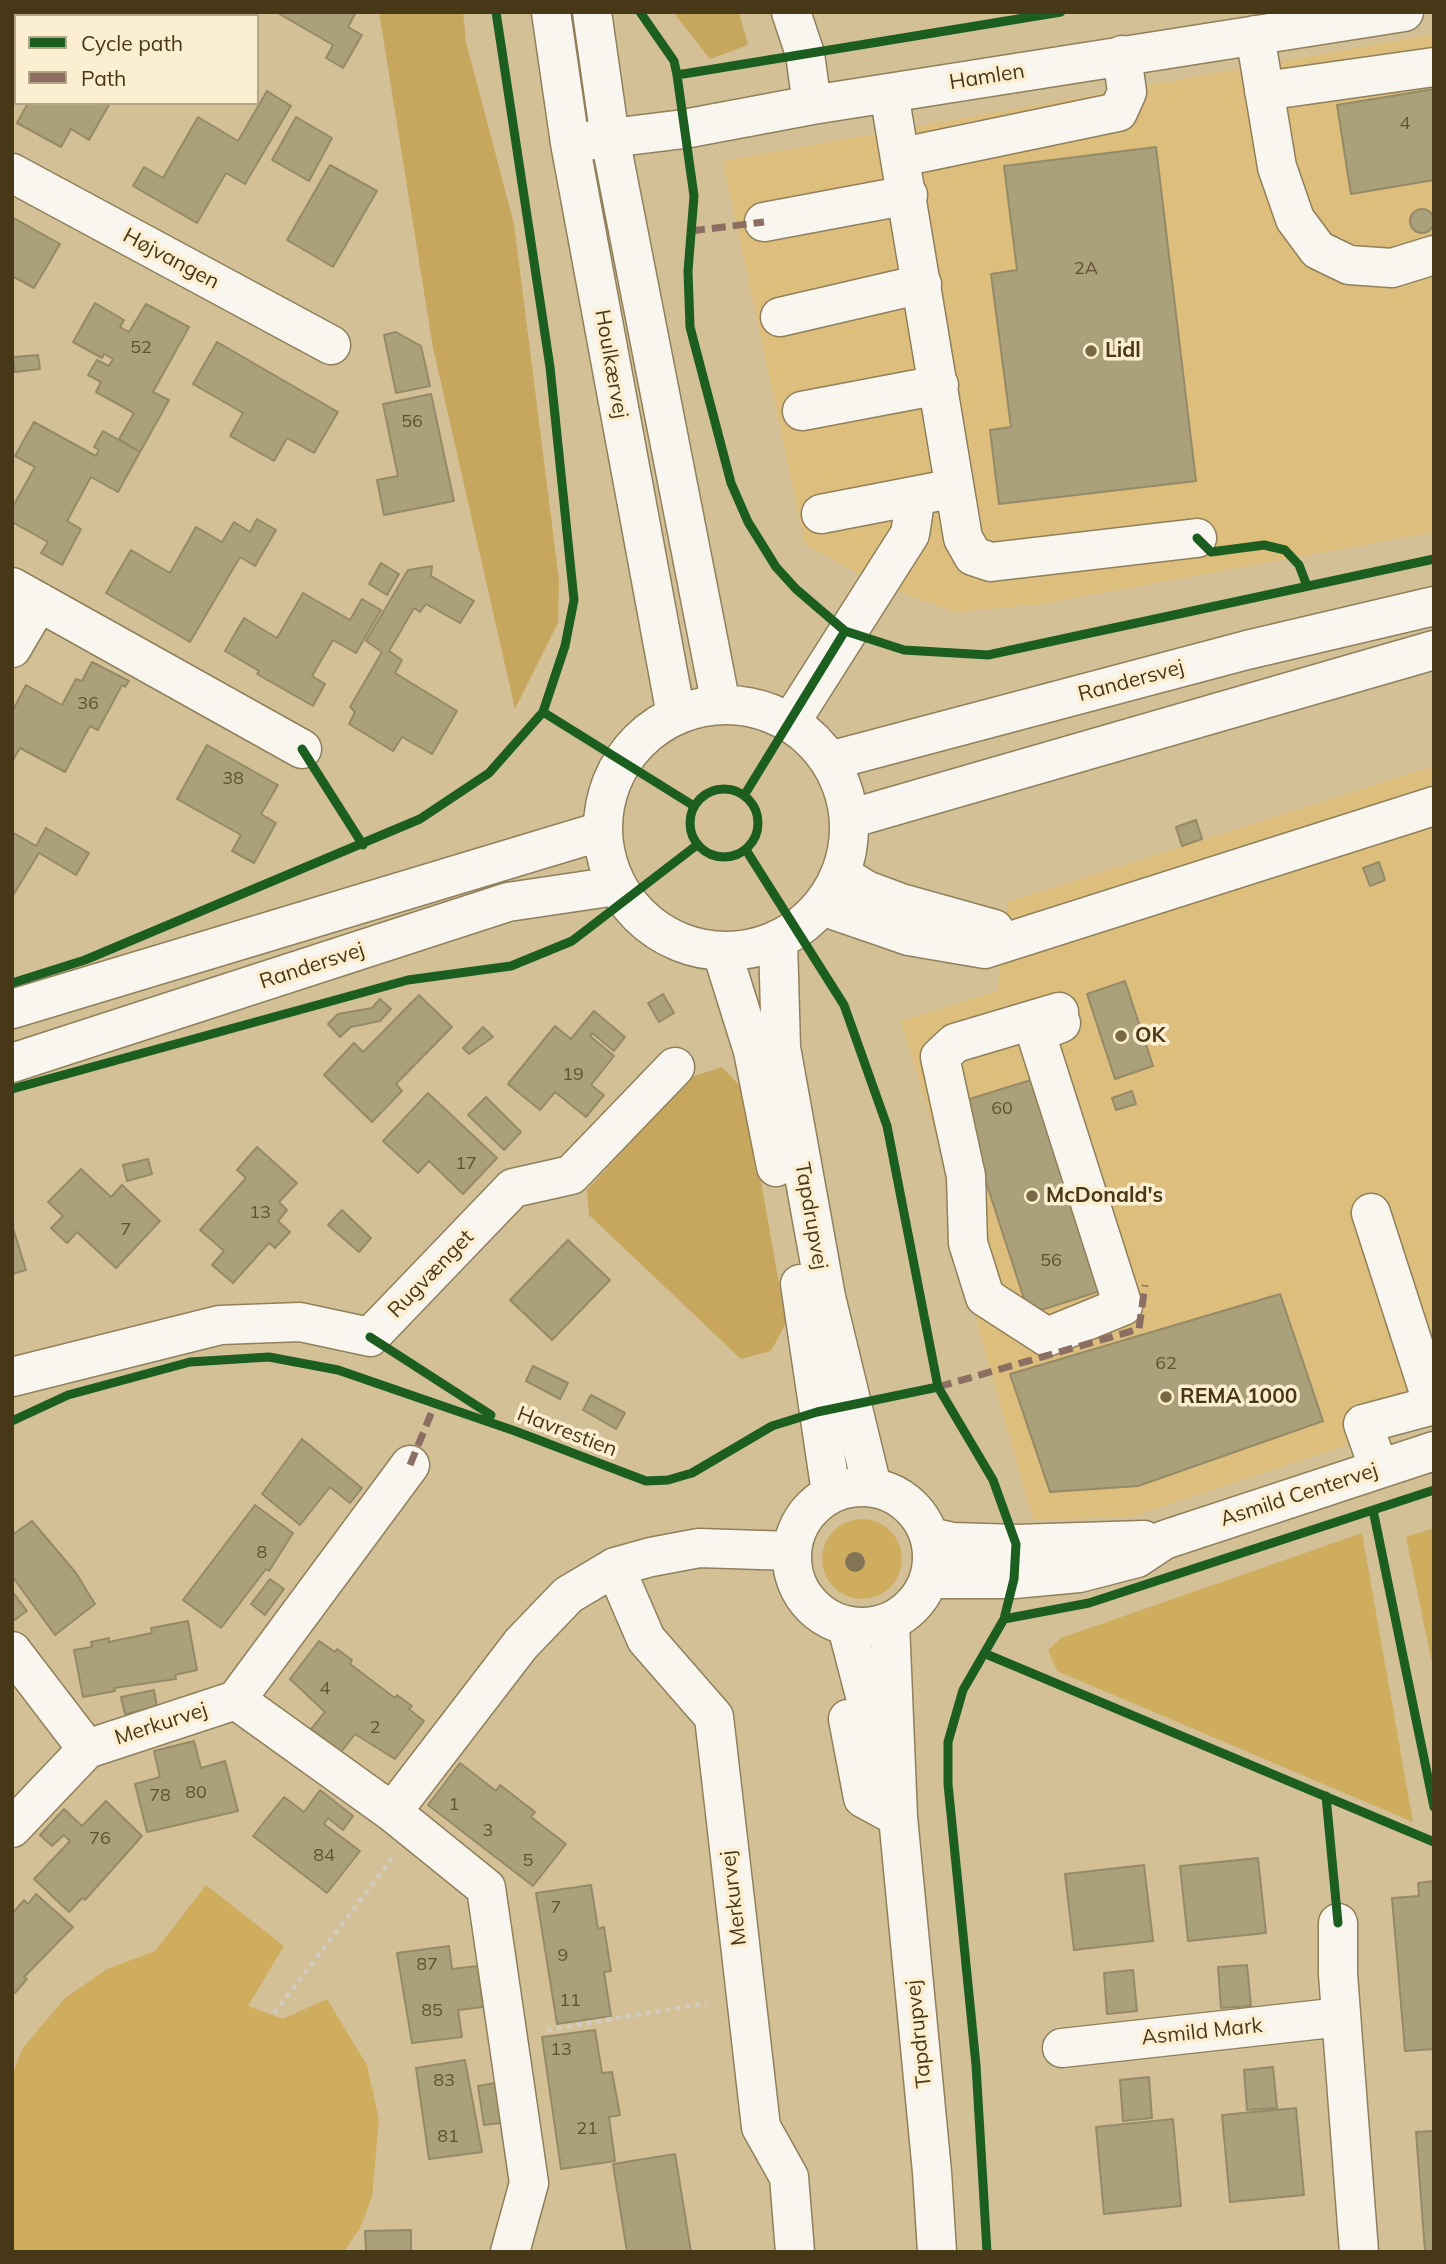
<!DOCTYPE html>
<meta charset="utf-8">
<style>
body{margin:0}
#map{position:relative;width:1446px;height:2264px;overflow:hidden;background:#d4c097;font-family:Mulish,sans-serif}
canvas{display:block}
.frame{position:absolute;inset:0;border:14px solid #473818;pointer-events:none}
.legend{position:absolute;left:14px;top:14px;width:245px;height:91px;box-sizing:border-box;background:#fceed0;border:2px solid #b4a586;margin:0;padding:9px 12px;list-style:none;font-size:21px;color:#473818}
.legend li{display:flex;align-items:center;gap:14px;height:35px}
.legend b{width:35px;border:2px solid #b4a586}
</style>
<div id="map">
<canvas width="1446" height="2264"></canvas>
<div class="frame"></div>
<ul class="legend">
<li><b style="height:9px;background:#1b5e20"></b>Cycle path</li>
<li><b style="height:9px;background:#8d6e63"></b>Path</li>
</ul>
</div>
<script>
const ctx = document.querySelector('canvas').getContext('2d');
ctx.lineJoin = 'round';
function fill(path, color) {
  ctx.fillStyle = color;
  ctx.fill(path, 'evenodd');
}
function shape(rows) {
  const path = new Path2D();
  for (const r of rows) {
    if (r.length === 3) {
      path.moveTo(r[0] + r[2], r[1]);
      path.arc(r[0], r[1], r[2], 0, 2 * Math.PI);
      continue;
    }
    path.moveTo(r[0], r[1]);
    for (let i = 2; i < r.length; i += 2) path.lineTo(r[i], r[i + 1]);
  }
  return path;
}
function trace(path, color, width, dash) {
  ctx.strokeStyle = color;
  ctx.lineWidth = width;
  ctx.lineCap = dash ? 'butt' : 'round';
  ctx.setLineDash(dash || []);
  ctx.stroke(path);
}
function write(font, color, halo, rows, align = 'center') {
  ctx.font = font + ' Mulish,sans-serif';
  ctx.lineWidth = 7;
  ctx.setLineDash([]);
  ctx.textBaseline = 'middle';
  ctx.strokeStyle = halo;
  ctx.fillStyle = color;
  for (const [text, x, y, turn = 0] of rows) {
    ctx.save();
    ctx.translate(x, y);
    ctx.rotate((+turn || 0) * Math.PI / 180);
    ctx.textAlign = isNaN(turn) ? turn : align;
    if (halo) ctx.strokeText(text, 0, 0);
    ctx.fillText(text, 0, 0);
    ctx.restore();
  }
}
fill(shape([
 [1434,34,1434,532,1041,604,956,612,877,584,805,544,723,161],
 [1434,766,1434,1416,1130,1517,1033,1520,954,1242,950,1183,901,1021,997,991,1008,902]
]), '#ddbe7d');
fill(shape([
 [862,1559,40],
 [1434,1528,1434,1673,1406,1537],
 [1362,1533,1413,1822,1057,1671,1048,1650,1061,1638],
 [206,1885,284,1946,248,2006,283,2019,327,1999,367,2065,379,2120,372,2197,361,2226,344,2252,12,2252,12,2076,22,2049,65,1998,107,1969,155,1951]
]), '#cfad5e');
fill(shape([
 [379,12,463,12,466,42,514,224,559,580,558,623,515,709,433,348],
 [673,12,739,12,748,45,710,59],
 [722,1067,745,1091,786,1323,771,1351,741,1359,589,1215,587,1190,688,1078]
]), '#c7a75d');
const building = shape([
 [276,12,356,12,348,27,362,35,343,68,326,58,333,45,276,12],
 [1434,89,1434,180,1351,194,1337,105,1434,89],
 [267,91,291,106,245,184,226,173,197,223,133,186,144,167,163,178,198,117,238,141,267,91],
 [28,103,110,103,89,140,71,129,61,147,17,123,28,103],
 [296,117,332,138,309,181,272,160,296,117],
 [1156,147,1196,481,999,504,990,430,1011,427,991,274,1017,270,1004,166,1156,147],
 [330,165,377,191,333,267,287,240,330,165],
 [1422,221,12],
 [12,217,60,244,34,288,12,276,12,217],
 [95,303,124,320,120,327,129,332,146,304,189,327,153,392,169,400,140,452,119,439,134,413,96,392,101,382,88,375,97,360,109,366,113,359,104,354,102,358,73,342,95,303],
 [396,332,421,346,430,386,396,393,384,335,396,332],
 [217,342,338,412,314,453,287,438,274,461,230,436,243,413,193,384,217,342],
 [38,355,40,369,15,372,13,357,38,355],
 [431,394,454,501,384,515,377,480,398,476,383,404,431,394],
 [34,422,96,456,99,450,94,447,103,431,140,452,118,492,91,477,67,521,81,529,62,565,41,553,48,542,12,522,12,508,35,467,15,456,34,422],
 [257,519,276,530,255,566,240,557,190,642,106,593,131,550,170,573,196,527,222,542,234,522,250,532,257,519],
 [381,563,399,574,387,595,369,584,381,563],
 [432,566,431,576,474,601,460,623,426,604,420,612,414,608,389,651,402,660,395,673,457,711,432,754,402,737,393,751,349,724,355,712,350,707,382,652,366,641,408,570,432,566],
 [303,593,350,620,362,599,381,610,356,653,333,640,312,676,325,684,313,706,257,674,259,671,225,651,244,618,277,638,303,593],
 [92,662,129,681,125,687,122,685,98,730,90,726,65,772,20,748,12,762,12,712,26,685,62,705,76,679,82,681,92,662],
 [207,745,278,785,261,814,276,823,254,863,232,851,241,835,177,799,207,745],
 [1196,820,1202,839,1182,846,1176,827,1196,820],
 [46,828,89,853,76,875,39,853,12,897,12,832,36,846,46,828],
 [1379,862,1385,880,1370,886,1363,868,1379,862],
 [1125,981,1153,1066,1115,1079,1087,994,1125,981],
 [663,994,674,1013,659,1022,648,1003,663,994],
 [419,995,452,1027,396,1084,402,1091,372,1122,324,1075,354,1043,363,1052,419,995],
 [380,999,391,1009,380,1021,351,1027,340,1037,328,1024,338,1014,372,1008,380,999],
 [594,1011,625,1037,614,1051,592,1033,590,1036,614,1056,591,1085,604,1095,586,1117,555,1092,540,1110,508,1084,555,1026,571,1039,594,1011],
 [483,1027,493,1037,469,1054,463,1048,483,1027],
 [1034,1079,1103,1290,1029,1314,960,1102,1034,1079],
 [1132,1091,1136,1104,1116,1110,1112,1098,1132,1091],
 [428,1093,497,1158,463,1194,429,1161,418,1173,383,1141,428,1093],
 [486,1097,521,1132,504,1150,468,1115,486,1097],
 [257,1147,297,1183,279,1202,287,1210,278,1221,290,1232,275,1248,269,1243,233,1283,212,1265,224,1251,200,1230,246,1178,237,1170,257,1147],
 [148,1159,152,1174,127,1181,123,1165,148,1159],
 [81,1169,111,1197,122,1185,160,1221,116,1268,77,1232,67,1243,51,1228,63,1216,48,1202,81,1169],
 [342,1210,371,1238,359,1252,328,1225,342,1210],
 [12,1225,26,1270,12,1274,12,1225],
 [568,1240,610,1280,552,1340,510,1300,568,1240],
 [1280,1294,1323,1421,1138,1486,1050,1492,1010,1374,1280,1294],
 [533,1366,568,1383,560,1399,526,1381,533,1366],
 [591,1395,625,1413,616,1429,583,1410,591,1395],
 [302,1439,362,1488,350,1503,330,1487,300,1525,262,1494,302,1439],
 [255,1505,293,1533,269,1571,266,1569,221,1628,183,1600,255,1505],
 [32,1521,76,1573,95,1604,55,1635,12,1576,12,1535,32,1521],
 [270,1579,284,1589,265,1615,251,1604,270,1579],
 [12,1591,27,1611,13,1621,12,1621,12,1591],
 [188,1621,197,1670,175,1675,176,1679,114,1688,115,1691,83,1697,74,1650,92,1647,91,1642,109,1638,109,1642,152,1633,151,1628,188,1621],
 [319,1641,335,1652,337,1649,352,1660,350,1664,395,1698,397,1695,412,1706,409,1709,424,1721,395,1759,355,1734,341,1752,311,1729,325,1712,290,1679,319,1641],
 [154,1690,157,1707,125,1714,121,1697,154,1690],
 [194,1741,201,1768,225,1761,238,1811,147,1832,135,1784,160,1777,154,1751,194,1741],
 [460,1763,496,1791,500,1785,535,1812,531,1817,566,1844,533,1886,428,1805,460,1763],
 [320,1790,353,1816,343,1830,328,1818,324,1824,360,1851,327,1893,253,1836,284,1797,304,1812,320,1790],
 [106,1801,142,1836,85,1900,82,1898,69,1912,34,1879,70,1841,64,1835,52,1846,40,1835,64,1809,82,1826,106,1801],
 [1258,1858,1266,1933,1188,1941,1180,1866,1258,1858],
 [1144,1865,1153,1941,1074,1950,1065,1874,1144,1865],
 [1434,1881,1434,2049,1405,2051,1392,1898,1419,1896,1418,1883,1434,1881],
 [591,1885,598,1929,604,1927,611,1971,604,1972,611,2016,557,2024,536,1893,591,1885],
 [36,1894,73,1927,24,1977,27,1979,15,1993,12,1991,12,1914,24,1900,28,1904,36,1894],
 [449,1946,452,1969,478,1966,483,2007,458,2010,462,2037,412,2043,397,1953,449,1946],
 [1247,1965,1251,2006,1221,2008,1218,1967,1247,1965],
 [1133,1970,1137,2011,1107,2014,1104,1973,1133,1970],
 [595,2030,602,2073,612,2072,620,2115,609,2117,615,2161,561,2169,542,2037,595,2030],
 [465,2060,482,2152,429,2159,416,2068,465,2060],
 [1273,2067,1277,2108,1247,2110,1244,2070,1273,2067],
 [1149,2077,1152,2118,1123,2121,1120,2080,1149,2077],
 [495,2083,501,2123,484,2125,478,2086,495,2083],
 [1296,2108,1304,2195,1230,2202,1222,2115,1296,2108],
 [1173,2119,1181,2206,1104,2214,1096,2127,1173,2119],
 [1434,2131,1434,2252,1425,2252,1416,2132,1434,2131],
 [675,2154,691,2252,627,2252,613,2164,675,2154],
 [411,2230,411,2252,366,2252,365,2231,411,2230]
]);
fill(building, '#aaa079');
trace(building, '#958a67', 2);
const minor = shape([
 [551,12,570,143,676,715],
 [592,12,610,138,721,705],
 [791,12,805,54,812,105],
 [1255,35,1277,167,1295,219,1318,250,1349,265,1392,268,1434,255],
 [1264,91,1434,67],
 [889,93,963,538,973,556,991,562,1197,538],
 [570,143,684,129,812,105,1404,12],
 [902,157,1118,112,1127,92,1122,55],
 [12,173,331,345],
 [764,222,908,195],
 [780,317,922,284],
 [802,411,939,385],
 [821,514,940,491],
 [12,587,302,749],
 [12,648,39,602],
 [726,828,123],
 [790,723,910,534,916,496],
 [829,761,1247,650,1434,606],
 [849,819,1434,650],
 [840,874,866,890,901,903,994,929],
 [822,906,909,936,985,949,1434,806],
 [778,940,781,1048,826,1297,872,1487],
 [722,952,753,1051,776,1167],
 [12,1009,602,831],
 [1059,1012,955,1043,940,1057,966,1176,968,1243,985,1297,1047,1337,1123,1306,1038,1040,1041,1031,1061,1023],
 [12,1063,508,902,616,886],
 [1371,1213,1433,1405],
 [800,1284,831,1493],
 [12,1377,220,1325,300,1322,370,1337,513,1188,571,1175,675,1067],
 [1379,1469,1363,1424,1434,1405],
 [862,1557,70],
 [930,1537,953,1542,1016,1544,1144,1540],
 [615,1567,646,1639,714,1717,761,2127,789,2177,795,2252],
 [929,1579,1014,1579,1079,1573,1137,1558,1164,1540,1434,1451],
 [890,1622,898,1817,932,2172,937,2252],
 [847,1627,881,1757],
 [12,1651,87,1749],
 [236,1700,410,1465],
 [848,1719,863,1798,898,1817],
 [392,1812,521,1644,568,1595,615,1567,651,1557,699,1548,791,1551],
 [12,1828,87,1749,236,1700,392,1812,486,1888,529,2183,510,2252],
 [1338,1923,1338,1974,1359,2252],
 [1062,2048,1341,2017]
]);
trace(minor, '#8f805b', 41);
trace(shape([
 [274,2013,392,1859],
 [547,2030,707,2003]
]), '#d2ccbf', 4.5, [5, 5]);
trace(minor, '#f9f6ef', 38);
trace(shape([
 [691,231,764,222],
 [938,1387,1139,1329,1145,1285],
 [410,1465,435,1404]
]), '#8d6e63', 7, [14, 7]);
trace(shape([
 [640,12,674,61,677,75,694,196,688,271,690,327,731,483,748,522,776,567,796,589,845,631,904,650,988,655,1434,559],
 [677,75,1061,12],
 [1197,538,1211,552,1264,545,1285,550,1299,565,1307,586],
 [543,712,694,806],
 [302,749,363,845],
 [724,823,34],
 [745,794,845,631],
 [746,850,844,1005,887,1126,938,1387,993,1480,1016,1544,1014,1579,1004,1619],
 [12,983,85,960,420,819,489,773,543,712,565,646,574,600,550,367,496,12],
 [12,1089,408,980,511,966,572,941,697,845],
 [370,1337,491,1415],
 [12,1421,68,1395,190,1362,269,1357,338,1370,515,1431,646,1481,668,1480,692,1473,772,1426,817,1412,938,1387],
 [1373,1510,1434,1807],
 [986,1654,1434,1842],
 [1326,1796,1338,1923],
 [987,2252,976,2065,948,1784,948,1742,963,1690,1004,1619,1089,1603,1434,1490]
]), '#1b5e20', 9);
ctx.fillStyle = '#837456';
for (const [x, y] of [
 [855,1562]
]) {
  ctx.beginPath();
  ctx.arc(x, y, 10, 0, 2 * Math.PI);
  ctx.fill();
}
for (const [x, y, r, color] of [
 [1091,351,7,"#786844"],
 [1121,1036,7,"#786844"],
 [1032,1196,7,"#786844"],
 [1166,1397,7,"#786844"]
]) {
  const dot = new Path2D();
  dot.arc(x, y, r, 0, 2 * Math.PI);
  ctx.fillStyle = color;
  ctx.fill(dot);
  trace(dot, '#fceed0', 2.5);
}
write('18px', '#605230', null, [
 ["4",1405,124],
 ["2A",1086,269],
 ["52",141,348],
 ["56",412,422],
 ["36",88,704],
 ["38",233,779],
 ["19",573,1075],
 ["60",1002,1109],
 ["17",466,1164],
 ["13",260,1213],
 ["7",126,1230],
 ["56",1051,1261],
 ["62",1166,1364],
 ["8",262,1553],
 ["4",325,1689],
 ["2",375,1728],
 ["80",196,1793],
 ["78",160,1796],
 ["1",454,1805],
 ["3",488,1831],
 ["76",100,1839],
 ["84",324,1856],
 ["5",528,1861],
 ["7",556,1908],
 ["9",563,1956],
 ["87",427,1965],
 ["11",570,2001],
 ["85",432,2011],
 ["13",561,2050],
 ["83",444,2081],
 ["21",587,2129],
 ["81",448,2137]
]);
write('21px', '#473818', '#fceed0', [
 ["Hamlen",987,77,-9],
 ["Højvangen",171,259,28],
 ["Houlkærvej",611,364,80],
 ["Randersvej",1131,681,-15],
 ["Randersvej",312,966,-18],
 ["Tapdrupvej",811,1216,80],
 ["Rugvænget",431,1274,-46],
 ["Havrestien",567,1432,21],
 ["Asmild Centervej",1299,1495,-18],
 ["Merkurvej",161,1724,-18],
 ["Merkurvej",734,1898,-97],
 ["Asmild Mark",1202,2032,-6],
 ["Tapdrupvej",919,2034,-96]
]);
write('bold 21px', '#473818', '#fceed0', [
 ["Lidl",1105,351],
 ["OK",1135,1036],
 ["McDonald's",1046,1196],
 ["REMA 1000",1180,1397]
], 'left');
</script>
